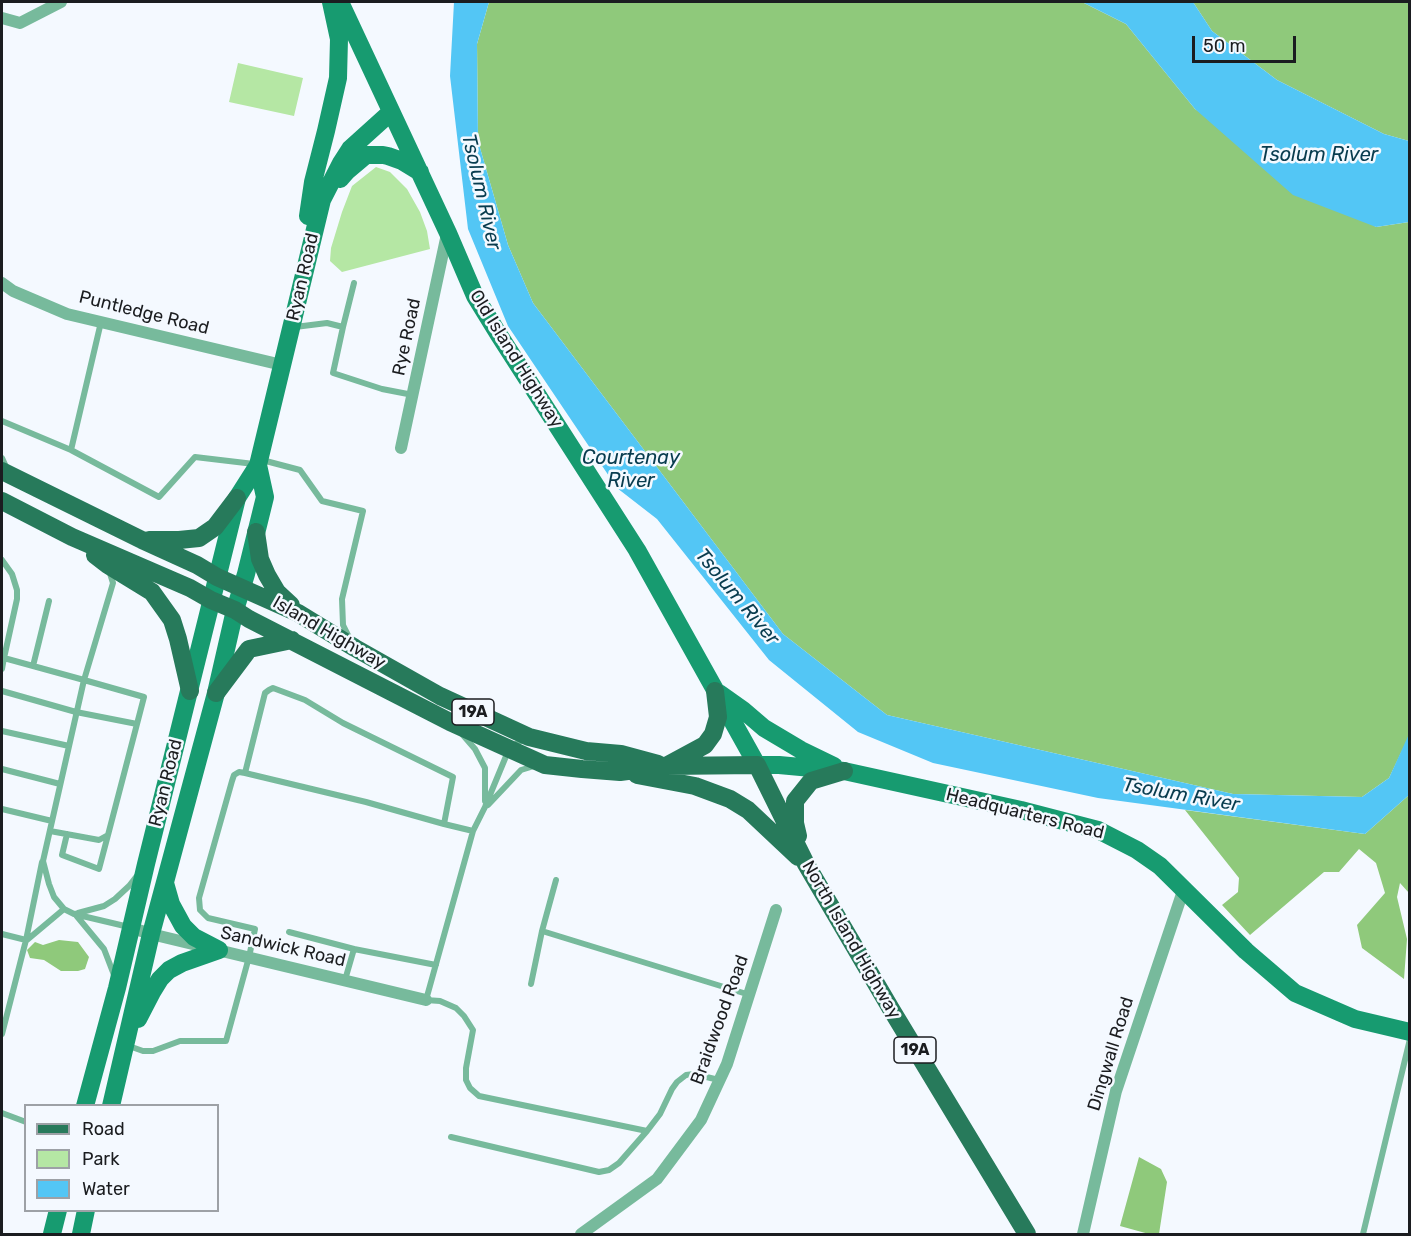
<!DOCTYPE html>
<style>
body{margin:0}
#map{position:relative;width:1411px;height:1236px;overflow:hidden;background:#f4f9ff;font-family:Rubik,sans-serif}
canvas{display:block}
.frame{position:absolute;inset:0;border:3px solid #1b1d20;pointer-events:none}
.legend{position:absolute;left:24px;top:1104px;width:195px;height:108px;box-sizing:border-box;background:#f4f9ff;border:2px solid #9da1a6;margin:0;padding:8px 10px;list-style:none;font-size:18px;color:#1b1d20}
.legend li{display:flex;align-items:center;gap:12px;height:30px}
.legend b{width:30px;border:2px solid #9da1a6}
.scale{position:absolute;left:1192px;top:36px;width:104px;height:27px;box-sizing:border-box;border:3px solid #1b1d20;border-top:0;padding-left:8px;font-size:18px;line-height:21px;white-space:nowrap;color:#1b1d20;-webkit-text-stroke:4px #f4f9ff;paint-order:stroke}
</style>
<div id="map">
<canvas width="1411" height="1236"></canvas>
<div class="frame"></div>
<ul class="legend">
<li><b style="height:8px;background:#277a5b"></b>Road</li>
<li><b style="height:16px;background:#b5e7a4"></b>Park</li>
<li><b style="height:16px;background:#53c6f5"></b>Water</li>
</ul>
<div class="scale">50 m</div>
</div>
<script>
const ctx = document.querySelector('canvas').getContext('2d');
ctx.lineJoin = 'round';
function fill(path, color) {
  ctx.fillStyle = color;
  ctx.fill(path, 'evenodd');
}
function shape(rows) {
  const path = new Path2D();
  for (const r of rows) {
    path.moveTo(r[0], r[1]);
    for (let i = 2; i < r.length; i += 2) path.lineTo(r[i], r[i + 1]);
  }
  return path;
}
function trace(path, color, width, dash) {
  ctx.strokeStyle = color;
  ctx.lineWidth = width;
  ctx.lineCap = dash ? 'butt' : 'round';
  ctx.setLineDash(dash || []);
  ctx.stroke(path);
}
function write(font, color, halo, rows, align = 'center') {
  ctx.font = font + ' Rubik,sans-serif';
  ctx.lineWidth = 5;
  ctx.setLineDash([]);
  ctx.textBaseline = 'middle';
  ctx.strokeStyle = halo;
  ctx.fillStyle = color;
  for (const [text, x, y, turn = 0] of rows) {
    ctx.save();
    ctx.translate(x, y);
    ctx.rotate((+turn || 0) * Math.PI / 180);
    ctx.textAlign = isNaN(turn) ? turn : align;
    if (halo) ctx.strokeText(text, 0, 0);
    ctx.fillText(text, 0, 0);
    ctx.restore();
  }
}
fill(shape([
 [238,63,303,78,294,116,229,102],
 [376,167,390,172,407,189,420,212,427,231,430,249,342,272,330,261,331,248,342,212,352,186]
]), '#b5e7a4');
fill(shape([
 [489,2,1082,2,1126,24,1195,109,1376,227,1409,222,1410,734,1389,778,1362,797,1233,794,887,715,783,634,533,303,508,245,478,141,477,44],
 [1193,2,1409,2,1409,141,1384,134,1277,80,1212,31],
 [1409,795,1409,893,1400,883,1397,897,1407,939,1404,979,1362,948,1357,925,1385,893,1376,863,1359,849,1339,872,1324,872,1250,935,1222,905,1238,892,1239,878,1185,810,1365,834],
 [59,940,78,942,89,957,85,969,78,971,61,971,44,960,30,958,27,950,35,942,43,945],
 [1139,1157,1161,1169,1167,1182,1159,1234,1149,1234,1120,1226]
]), '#8fc97b');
fill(shape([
 [454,2,489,2,477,44,478,141,508,245,533,303,783,634,887,715,1233,794,1362,797,1389,778,1409,734,1409,795,1365,834,1098,798,933,763,858,732,769,660,657,519,617,488,508,326,468,229,450,76],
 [1082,2,1193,2,1212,31,1277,80,1384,134,1409,141,1409,222,1376,227,1293,195,1195,109,1126,24]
]), '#53c6f5');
trace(shape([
 [295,327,327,323,343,327,333,373,382,389,413,395],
 [343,327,354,283],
 [2,421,71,450,159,497,195,457,254,464],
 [71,450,101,322],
 [2,458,7,469],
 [262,460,300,470,322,501,363,511,342,599,343,625,349,637],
 [2,560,12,574,17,590,17,599,4,658,84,680,43,861,49,884,54,897,64,909,74,914,129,927],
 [33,666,49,601],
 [2,669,4,658,2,658],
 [2,691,76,712,137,724,144,697,84,680,113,583,109,570],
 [2,731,69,746],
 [462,734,475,749,485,768,485,801],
 [525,738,509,749,485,807,473,831,426,1000,440,1001,456,1008,464,1016,473,1030,466,1068,466,1080,470,1088,479,1096,647,1131],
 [2,769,60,784],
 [488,805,521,770,534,766],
 [2,809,52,821],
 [444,824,366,802,245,773,265,693,269,690,273,688,305,700,343,723,453,777,444,824,473,831],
 [50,831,99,840,108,835,137,724],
 [67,834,62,855,99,869,108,835],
 [78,913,104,906,115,899,129,886,136,877],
 [75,914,104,949,114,975],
 [542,931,750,995],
 [289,932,354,949,436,965],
 [2,934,26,940],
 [27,940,64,909],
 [345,980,354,949],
 [531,984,542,931,556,880],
 [2,1034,26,940,42,862],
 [126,1045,143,1051,153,1051,180,1041,226,1041,249,957,255,929,208,918,200,910,199,898,232,781,234,775,239,772,245,773],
 [2,1113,26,1122],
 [451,1137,599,1172,609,1170,619,1163,647,1131,660,1114,672,1089,677,1082,686,1075,694,1074,719,1080],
 [1363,1234,1410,1039]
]), '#77ba9c', 6);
trace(shape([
 [2,18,20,23,61,2],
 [2,283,13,291,67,314,282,365],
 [401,448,447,234],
 [132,928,151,934,426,1000],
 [581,1234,657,1179,701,1120,727,1064,776,910],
 [1083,1234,1116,1091,1184,888]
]), '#77ba9c', 12);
trace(shape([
 [340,2,448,233,475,296,499,335,637,550,757,765,779,765,844,771,1021,810,1098,830,1137,850,1160,866,1246,951,1295,993,1355,1019,1410,1032],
 [340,179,347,171,366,155,383,155,388,156,402,161,420,172],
 [308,216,313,182,326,131,338,78,339,39,331,2],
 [719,693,743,710,764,728,801,750,834,766],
 [165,883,171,904,183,926,194,937,219,950],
 [138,1019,152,992,160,979,169,970,182,963,219,950],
 [85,1106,117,988,146,864,237,498,258,465,322,200,341,163,350,149,391,112],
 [111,1106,151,934,216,693,235,610,246,574,265,497,258,465],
 [52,1234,58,1210],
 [81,1234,86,1210]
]), '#179b70', 18);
trace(shape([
 [2,471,142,540,197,565,217,577,298,613,355,648,440,696,529,737,586,751,621,754,658,764],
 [2,501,72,537,190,588,211,600,235,610,249,619,450,722,545,765,582,769,620,772,666,766,757,765,806,864,891,1009,1027,1234],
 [256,532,260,559,267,575,277,592,291,605],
 [149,540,179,540,199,538,215,527,237,498],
 [95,555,108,565,152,592,172,620,178,639,190,691],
 [216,693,249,649,292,640],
 [668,765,705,745,713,734,718,717,715,691],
 [637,775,695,786,730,799,748,810,798,857],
 [798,836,795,823,795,801,811,781,844,771]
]), '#277a5b', 18);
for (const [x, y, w] of [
 [473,712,42],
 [915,1050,42]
]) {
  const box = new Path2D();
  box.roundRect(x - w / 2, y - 13, w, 26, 4.5);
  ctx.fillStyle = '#f4f9ff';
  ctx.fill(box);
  trace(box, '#1b1d20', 1.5);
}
write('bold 16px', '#1b1d20', null, [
 ["19A",473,712],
 ["19A",915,1050]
]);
write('18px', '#1b1d20', '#f4f9ff', [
 ["Ryan Road",303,277,-77],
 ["Puntledge Road",144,313,14],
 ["Rye Road",407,337,-78],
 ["Old Island Highway",516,359,58],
 ["Island Highway",329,633,30],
 ["Ryan Road",166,783,-76],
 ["Headquarters Road",1025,814,14],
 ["North Island Highway",851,940,60],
 ["Sandwick Road",283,947,13],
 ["Braidwood Road",720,1020,-70],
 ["Dingwall Road",1111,1054,-73]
]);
write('italic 20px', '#083c4f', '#f4f9ff', [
 ["Tsolum River",1319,155],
 ["Tsolum River",481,192,77],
 ["Courtenay",631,458],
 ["River",631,481],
 ["Tsolum River",737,597,50],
 ["Tsolum River",1181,795,10]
]);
</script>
